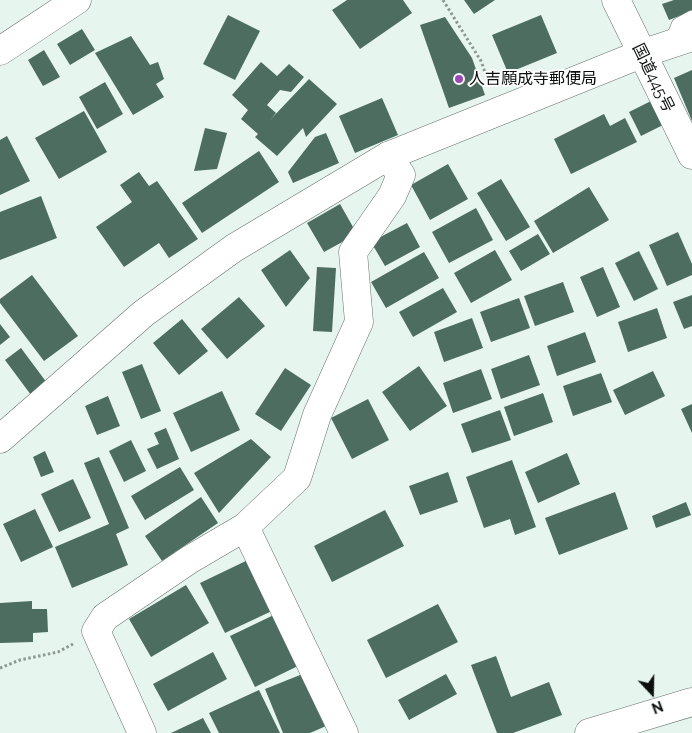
<!DOCTYPE html>
<meta charset="utf-8">
<style>
body{margin:0}
#map{position:relative;width:692px;height:733px;overflow:hidden;background:#e7f5ef;font-family:Raleway,sans-serif}
canvas{display:block}
.north{position:absolute;left:627px;top:668px;width:50px;height:50px;-webkit-text-stroke:4px #fefefe;paint-order:stroke;rotate:159deg;font-size:14px;font-weight:700;line-height:20px;text-align:center;color:#0b100e}
.north::after{content:'';display:block;margin:auto;width:18px;height:22px;background:#0b100e;clip-path:polygon(50% 0,100% 100%,50% 72%,0 100%)}
</style>
<div id="map">
<canvas width="692" height="733"></canvas>
<div class="north">N</div>
</div>
<script>
const ctx = document.querySelector('canvas').getContext('2d');
ctx.lineJoin = 'round';
function fill(path, color) {
  ctx.fillStyle = color;
  ctx.fill(path, 'evenodd');
}
function shape(rows) {
  const path = new Path2D();
  for (const r of rows) {
    path.moveTo(r[0], r[1]);
    for (let i = 2; i < r.length; i += 2) path.lineTo(r[i], r[i + 1]);
  }
  return path;
}
function trace(path, color, width, dash) {
  ctx.strokeStyle = color;
  ctx.lineWidth = width;
  ctx.lineCap = dash ? 'butt' : 'round';
  ctx.setLineDash(dash || []);
  ctx.stroke(path);
}
function write(font, color, halo, rows, align = 'center') {
  ctx.font = font + ' Raleway,"Noto Sans JP",sans-serif';
  ctx.lineWidth = 4;
  ctx.setLineDash([]);
  ctx.textBaseline = 'middle';
  ctx.strokeStyle = halo;
  ctx.fillStyle = color;
  for (const [text, x, y, turn = 0] of rows) {
    ctx.save();
    ctx.translate(x, y);
    ctx.rotate((+turn || 0) * Math.PI / 180);
    ctx.textAlign = isNaN(turn) ? turn : align;
    if (halo) ctx.strokeText(text, 0, 0);
    ctx.fillText(text, 0, 0);
    ctx.restore();
  }
}
fill(shape([
 [347,0,403,0,412,13,360,49,332,10],
 [464,0,495,0,474,14],
 [674,0,692,0,692,11,669,20,662,4],
 [228,15,260,31,235,80,203,64],
 [541,15,557,53,508,73,492,35],
 [445,17,472,58,485,95,449,108,420,25],
 [82,29,95,50,70,65,57,44],
 [131,36,150,65,158,62,164,79,156,84,164,97,133,115,95,53],
 [44,50,60,77,43,86,28,60],
 [261,62,277,76,289,64,304,77,291,92,280,90,267,105,276,113,270,120,309,79,337,104,306,137,303,128,277,156,255,137,258,134,241,119,248,110,232,95],
 [692,70,692,121,674,78],
 [105,82,123,114,97,129,79,97],
 [382,98,398,135,355,153,339,116],
 [653,100,665,124,641,136,629,112],
 [84,111,107,152,59,179,35,138],
 [604,114,610,126,625,118,637,142,571,174,554,139],
 [205,128,227,133,217,169,194,171],
 [326,133,339,163,293,183,288,172,315,137],
 [7,136,30,181,0,195,0,140],
 [259,151,279,182,202,233,182,203],
 [448,164,468,199,430,220,411,185],
 [139,172,149,186,157,181,198,239,169,258,159,243,124,267,96,227,132,202,120,185],
 [501,179,530,227,506,241,477,193],
 [589,187,609,220,553,253,534,221],
 [41,196,57,238,0,260,0,212],
 [340,204,357,234,324,252,307,223],
 [476,208,493,240,449,263,432,232],
 [407,223,420,247,385,266,371,242],
 [678,232,692,264,692,275,667,286,649,245],
 [538,234,550,254,521,271,509,251],
 [290,250,310,278,286,307,261,270],
 [495,250,512,280,471,303,454,273],
 [639,251,658,289,634,301,615,263],
 [424,252,439,278,386,308,371,282],
 [317,267,336,268,332,332,313,331],
 [603,267,620,307,597,317,580,277],
 [32,275,78,336,44,361,0,303,0,299],
 [563,282,574,312,535,326,524,296],
 [443,288,457,312,413,337,399,312],
 [692,295,692,326,684,329,673,302],
 [239,297,265,326,227,359,201,329],
 [519,298,530,328,491,342,480,312],
 [657,308,667,338,628,352,618,322],
 [472,318,483,348,444,362,434,332],
 [182,319,208,351,179,375,153,343],
 [0,324,10,337,0,345],
 [585,332,596,362,557,376,547,346],
 [21,348,50,387,34,399,5,360],
 [529,355,540,385,501,399,491,369],
 [142,364,161,411,141,419,122,372],
 [419,366,447,406,410,431,382,392],
 [285,368,311,385,281,431,255,414],
 [481,369,492,399,453,413,443,383],
 [653,371,665,396,625,415,613,390],
 [601,373,612,402,573,416,563,386],
 [222,391,240,430,191,452,173,413],
 [543,393,553,422,514,436,504,407],
 [108,396,120,426,97,435,85,406],
 [368,399,389,440,352,459,331,418],
 [692,404,692,433,681,409],
 [500,410,511,440,472,453,461,424],
 [166,428,179,459,157,469,147,449,159,444,154,433],
 [251,439,271,457,219,513,194,473],
 [131,440,146,471,124,482,109,451],
 [45,451,54,472,41,477,33,457],
 [567,453,580,484,538,503,525,472],
 [99,457,129,528,116,534,128,565,72,588,55,547,109,524,84,463],
 [512,460,536,527,515,535,510,519,484,528,466,477],
 [180,467,194,490,145,520,131,496],
 [448,472,458,502,420,515,409,486],
 [73,479,91,518,59,532,41,494],
 [615,492,628,529,559,555,545,518],
 [201,497,218,523,162,561,145,536],
 [686,502,691,515,656,528,652,516],
 [35,509,53,547,21,562,3,524],
 [385,510,404,546,332,582,314,546],
 [250,559,274,610,225,633,200,583],
 [186,585,209,623,151,657,129,619],
 [32,601,32,609,47,609,48,632,33,633,33,642,0,643,0,603],
 [438,604,458,642,386,678,367,640],
 [280,612,304,663,255,687,230,636],
 [213,652,227,679,168,711,153,684],
 [496,656,511,697,549,682,562,715,513,733,497,733,471,665],
 [305,673,326,726,310,733,283,733,265,689],
 [446,674,457,694,409,720,398,700],
 [259,690,280,733,219,733,209,713],
 [203,718,211,733,171,733]
]), '#4c6d60');
const lane = shape([
 [672,43,679,25,692,18]
]);
const street = shape([
 [0,51,77,0],
 [142,733,96,631,105,617,189,560,245,527],
 [344,733,245,527,297,478,317,415,359,322,353,252,392,196,401,175,388,156],
 [589,733,692,702]
]);
const secondary = shape([
 [0,439,144,313,234,248,388,156,641,54,692,37]
]);
const highway = shape([
 [616,0,692,155]
]);
trace(lane, '#67736e', 16);
trace(street, '#67736e', 29);
trace(secondary, '#67736e', 29);
trace(highway, '#67736e', 29);
trace(shape([
 [443,0,481,61,490,86],
 [0,668,20,660,58,652,73,644]
]), '#8d9893', 3, [2.5, 2.5]);
trace(lane, '#fff', 15);
trace(street, '#fff', 28);
trace(secondary, '#fff', 28);
trace(highway, '#fff', 28);
for (const [x, y, r, color] of [
 [459,79,5,"#9b47b5"]
]) {
  const dot = new Path2D();
  dot.arc(x, y, r, 0, 2 * Math.PI);
  ctx.fillStyle = color;
  ctx.fill(dot);
  trace(dot, '#fefefe', 2);
}
write('16px', '#0b100e', '#fefefe', [
 ["国道445号",653,78,64]
]);
write('16px', '#0b100e', '#fefefe', [
 ["人吉願成寺郵便局",469,79]
], 'left');
</script>
